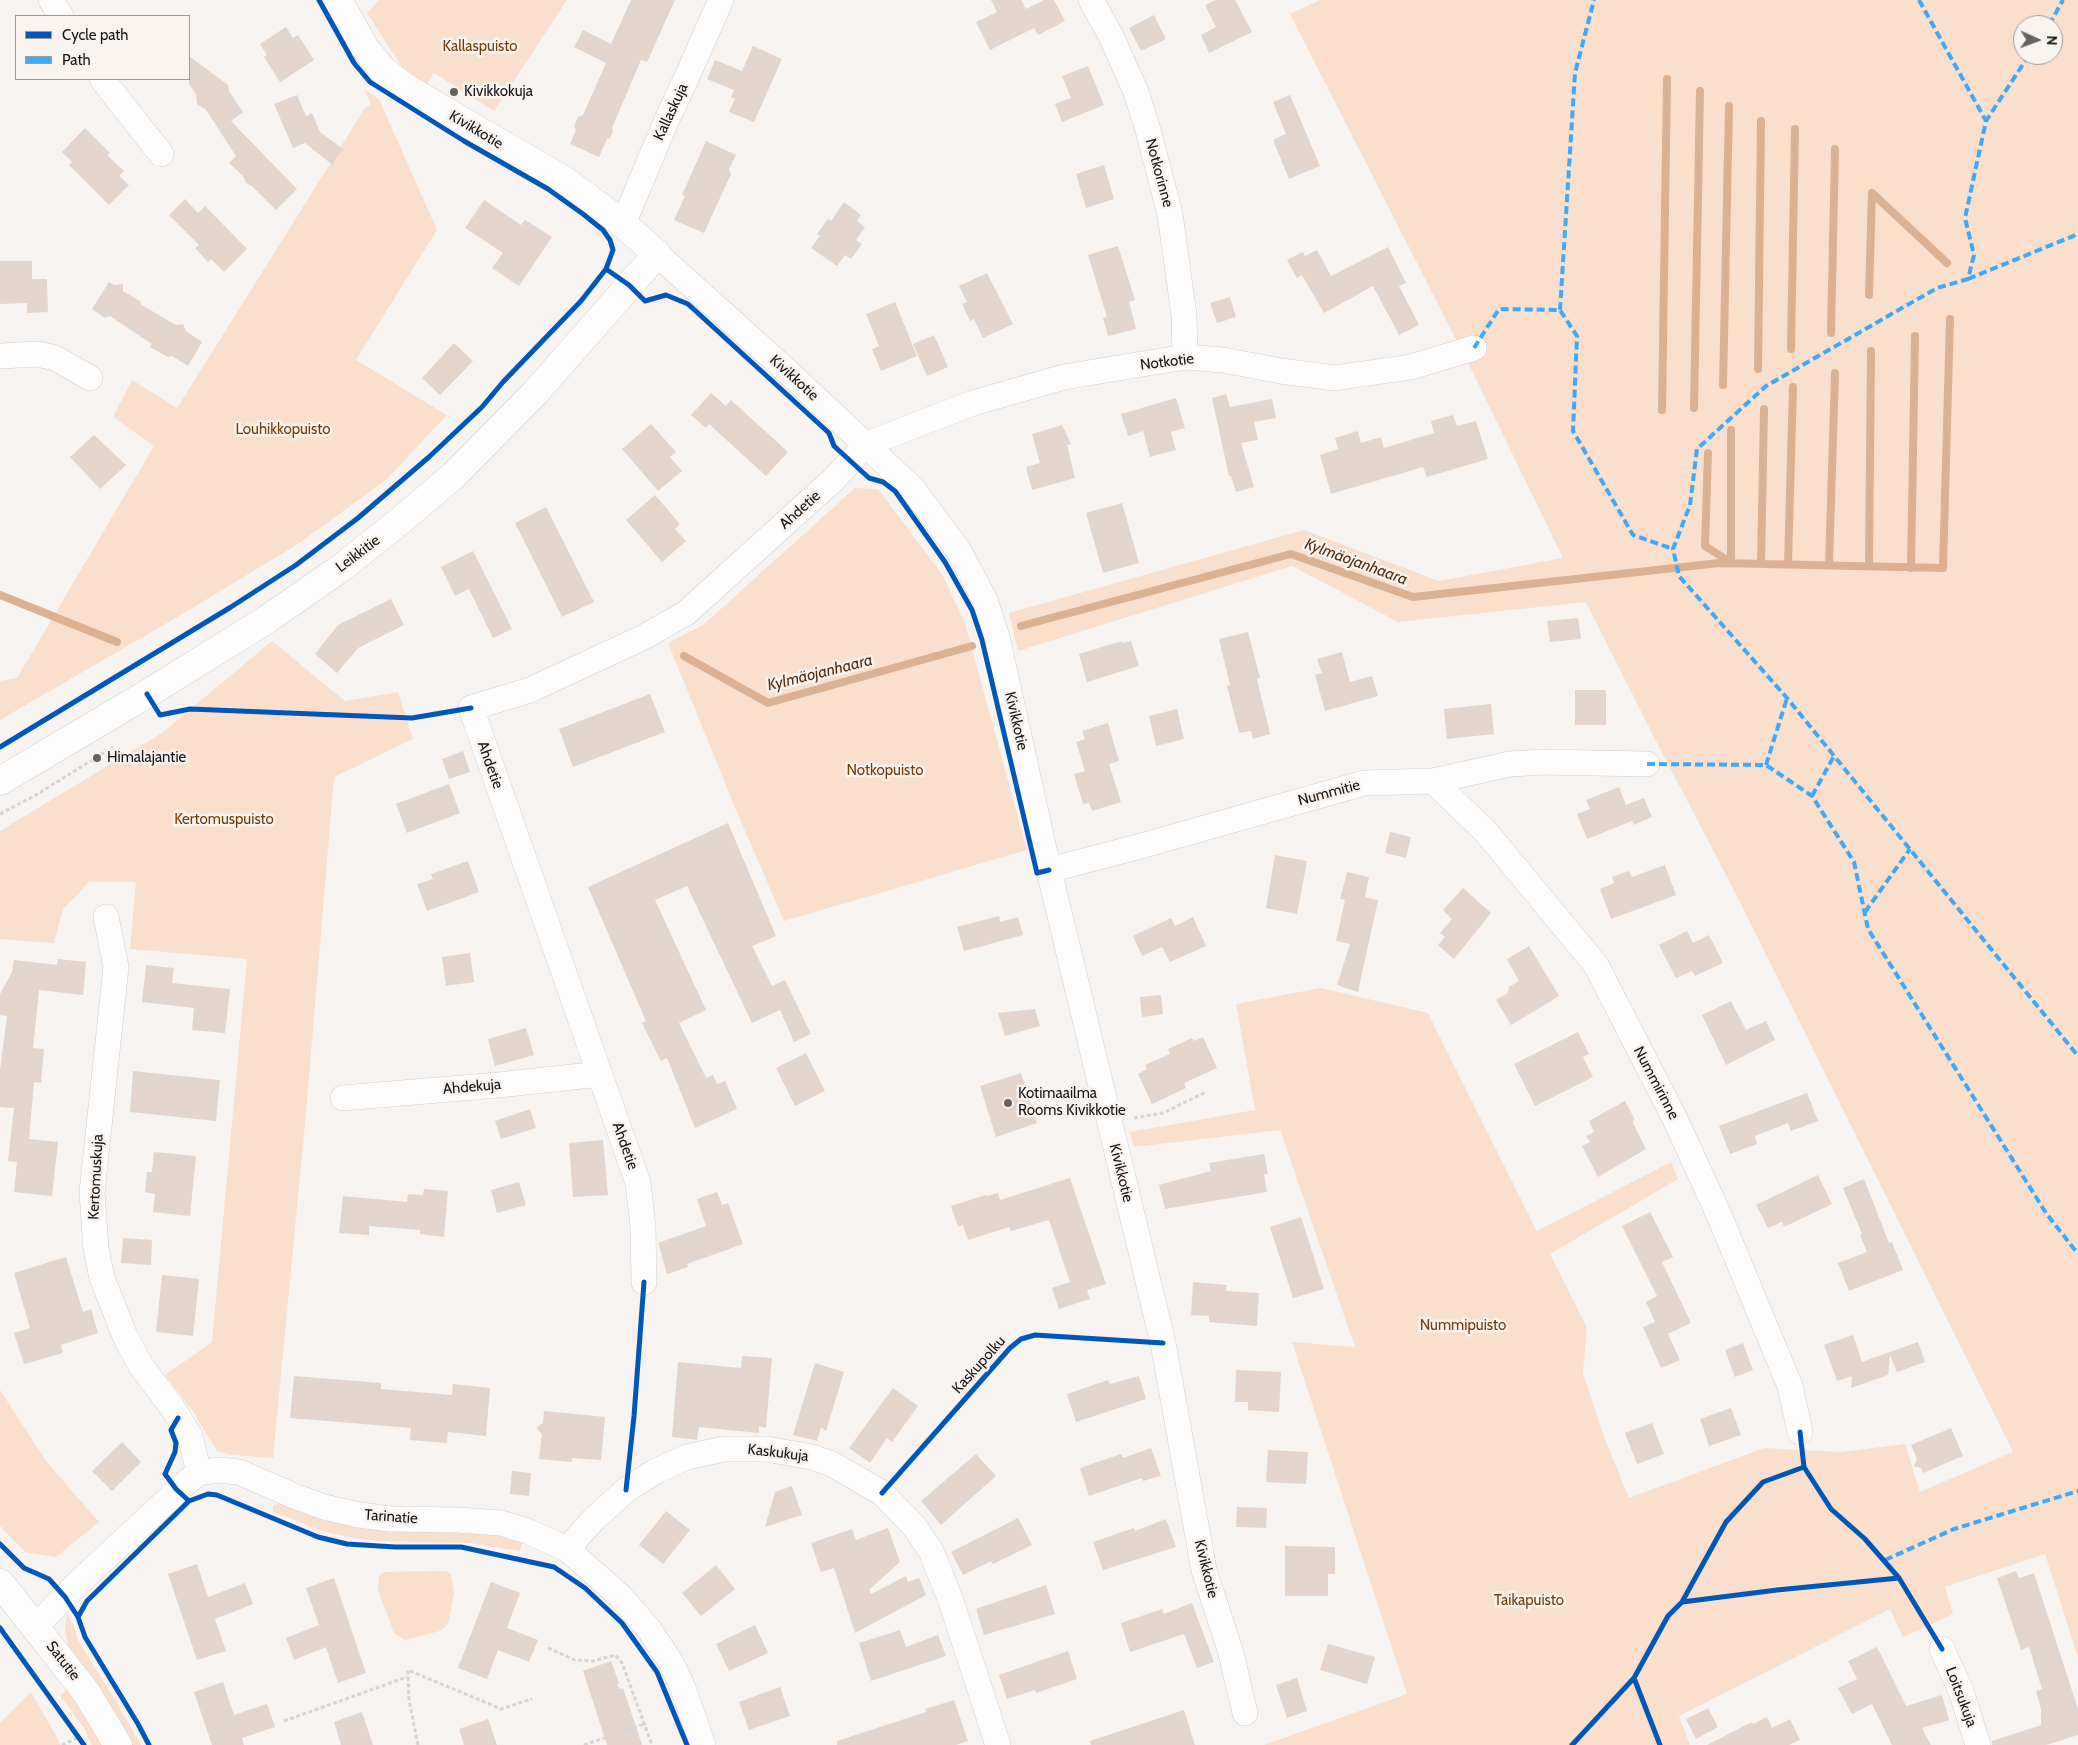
<!DOCTYPE html>
<meta charset="utf-8">
<style>
body{margin:0}
#map{position:relative;width:2078px;height:1745px;overflow:hidden;background:#f7f4f2;font-family:Cabin,sans-serif}
canvas{display:block}
.legend{position:absolute;left:15px;top:15px;width:175px;height:65px;box-sizing:border-box;background:#f9f4f0;border:1px solid #9e9a98;margin:0;padding:6px 9px;list-style:none;font-size:15px;color:#161413}
.legend li{display:flex;align-items:center;gap:10px;height:25px}
.legend b{width:25px;border:1px solid #9e9a98}
.north{position:absolute;left:2013px;top:15px;width:50px;height:50px;box-sizing:border-box;background:#f9f4f0;border:1px solid #9e9a98;border-radius:50%;rotate:92deg;font-size:14px;font-weight:700;line-height:20px;text-align:center;color:#161413}
.north::after{content:'';display:block;margin:auto;width:18px;height:22px;background:#656261;clip-path:polygon(50% 0,100% 100%,50% 72%,0 100%)}
</style>
<div id="map">
<canvas width="2078" height="1745"></canvas>
<ul class="legend">
<li><b style="height:6px;background:#0057b8"></b>Cycle path</li>
<li><b style="height:6px;background:#3fa9f5"></b>Path</li>
</ul>
<div class="north">N</div>
</div>
<script>
const ctx = document.querySelector('canvas').getContext('2d');
ctx.lineJoin = 'round';
function fill(path, color) {
  ctx.fillStyle = color;
  ctx.fill(path, 'evenodd');
}
function shape(rows) {
  const path = new Path2D();
  for (const r of rows) {
    path.moveTo(r[0], r[1]);
    for (let i = 2; i < r.length; i += 2) path.lineTo(r[i], r[i + 1]);
  }
  return path;
}
function trace(path, color, width, dash) {
  ctx.strokeStyle = color;
  ctx.lineWidth = width;
  ctx.lineCap = dash ? 'butt' : 'round';
  ctx.setLineDash(dash || []);
  ctx.stroke(path);
}
function write(font, color, halo, rows, align = 'center') {
  ctx.font = font + ' Cabin,sans-serif';
  ctx.lineWidth = 5;
  ctx.setLineDash([]);
  ctx.textBaseline = 'middle';
  ctx.strokeStyle = halo;
  ctx.fillStyle = color;
  for (const [text, x, y, turn = 0] of rows) {
    ctx.save();
    ctx.translate(x, y);
    ctx.rotate((+turn || 0) * Math.PI / 180);
    ctx.textAlign = isNaN(turn) ? turn : align;
    if (halo) ctx.strokeText(text, 0, 0);
    ctx.fillText(text, 0, 0);
    ctx.restore();
  }
}
fill(shape([
 [379,0,567,0,494,111,434,73,427,84,402,67,367,13],
 [1320,0,2078,0,2078,1657,2045,1554,1945,1587,1953,1614,1903,1637,1890,1609,1679,1716,1690,1745,1264,1745,1407,1694,1292,1342,1355,1347,1280,1130,1134,1147,1130,1132,1255,1110,1236,1004,1321,988,1428,1013,1537,1231,1671,1162,1678,1179,1550,1254,1587,1328,1583,1373,1603,1434,1629,1498,1764,1448,1841,1452,1905,1444,1920,1492,2013,1452,1737,896,1658,745,1586,602,1398,622,1292,566,1018,651,1009,613,1304,530,1439,581,1563,558,1470,367,1290,14],
 [2023,25,2053,25,2053,55,2023,55],
 [365,90,379,99,437,230,356,360,447,415,387,479,301,542,186,612,0,720,0,681,17,678,154,446,113,417,132,380,177,408,365,108,371,104],
 [855,488,878,489,942,574,965,623,1027,850,784,921,736,810,668,643,703,625],
 [272,641,345,701,398,692,413,739,334,777,306,1113,273,1458,233,1455,217,1451,192,1410,165,1375,212,1342,247,959,130,949,136,882,89,882,63,909,54,943,0,939,0,831,162,733],
 [0,1390,46,1461,99,1522,56,1557,25,1552,0,1526],
 [277,1504,282,1504,350,1526,396,1532,466,1532,496,1535,522,1543,520,1551,471,1543,384,1541,352,1538,326,1532,273,1512,273,1506],
 [446,1571,451,1575,454,1593,448,1624,440,1631,405,1640,394,1633,378,1590,379,1576,384,1572],
 [67,1614,74,1627,78,1640,118,1705,141,1745,131,1745,104,1696,68,1645,65,1629],
 [68,1689,86,1717,102,1745,92,1745,83,1727,60,1695],
 [31,1692,61,1745,0,1745,0,1723]
]), '#fbdfcd');
trace(shape([
 [1869,295,1872,193,1947,263],
 [1831,333,1835,149],
 [1791,349,1795,129],
 [1758,369,1761,121],
 [1723,385,1729,106],
 [1694,408,1700,91],
 [1662,410,1667,79],
 [1731,430,1731,563],
 [1708,453,1705,546,1730,562],
 [1761,564,1764,409],
 [1788,564,1793,387],
 [1829,565,1835,373],
 [1869,566,1871,351],
 [1911,568,1915,336],
 [0,595,117,642],
 [1021,626,1291,554,1413,597,1719,563,1943,568,1950,319],
 [684,656,768,703,972,646]
]), '#dcb192', 8);
fill(shape([
 [631,0,675,0,647,62,641,60,612,128,613,131,610,138,607,139,599,157,570,144,576,130,574,126,578,117,583,115,606,63,574,47,583,30,611,44],
 [991,0,1021,0,1026,9,1044,0,1054,0,1065,21,1038,35,1034,28,990,50,976,22,997,12],
 [1216,0,1235,0,1252,32,1209,53,1201,35,1216,27,1205,5],
 [1154,15,1166,39,1141,51,1129,28],
 [286,27,293,38,298,35,314,60,280,82,264,57,267,55,260,44],
 [753,46,782,59,754,122,729,112,735,99,731,97,734,90,707,79,715,60,742,71],
 [189,56,228,85,229,91,243,112,231,121,297,189,276,210,252,186,246,183,243,176,229,163,236,156,206,110,197,104,196,94,189,84],
 [1088,66,1104,105,1062,122,1055,104,1071,98,1062,76],
 [297,95,306,116,312,113,320,132,343,149,333,163,334,166,305,143,293,148,274,104],
 [1290,95,1320,166,1289,179,1273,140,1286,134,1273,102],
 [85,128,110,153,107,155,124,171,119,176,129,185,109,205,69,165,72,162,62,152],
 [706,141,736,155,729,169,731,174,704,233,674,220,685,196,682,195],
 [1104,165,1114,199,1086,208,1076,174],
 [185,199,198,213,205,206,247,249,224,272,211,259,208,262,195,248,199,245,169,215],
 [484,200,521,225,525,220,552,237,519,286,492,268,503,253,465,228],
 [844,202,861,215,857,221,865,227,856,240,862,244,851,259,845,255,837,266,811,248,820,236,817,234,828,219,831,221],
 [1118,246,1135,300,1129,302,1136,329,1108,336,1103,318,1107,317,1088,255],
 [1388,247,1406,283,1399,286,1419,325,1399,335,1373,286,1324,313,1302,275,1297,278,1287,260,1303,252,1305,256,1317,250,1331,276],
 [0,261,32,261,32,279,47,279,48,312,27,313,27,303,0,304],
 [987,273,1013,324,983,338,974,319,970,321,962,304,967,302,959,286],
 [109,282,114,285,123,284,123,291,141,302,140,304,176,325,183,324,186,331,202,342,188,366,172,356,168,357,150,347,152,344,110,316,105,318,92,309],
 [1230,297,1236,317,1217,323,1210,303],
 [895,302,917,356,881,371,872,349,879,346,866,314],
 [934,335,948,367,927,376,913,344],
 [454,343,473,361,440,395,422,378],
 [711,393,726,406,731,400,788,452,766,476,709,424,706,428,691,415],
 [1226,394,1230,407,1272,399,1276,418,1254,422,1258,440,1241,443,1254,487,1236,492,1231,476,1229,476,1212,398],
 [1176,398,1185,428,1171,432,1176,450,1150,457,1143,431,1128,436,1121,414],
 [1453,415,1457,426,1476,421,1488,459,1427,477,1423,467,1331,494,1320,455,1338,449,1335,438,1358,431,1361,443,1381,437,1384,448,1434,433,1431,421],
 [651,424,676,452,670,457,682,471,658,491,622,449],
 [1062,425,1071,444,1067,445,1075,478,1032,490,1026,467,1040,463,1032,434],
 [94,435,126,465,100,489,70,457],
 [655,495,680,524,675,529,686,541,662,562,626,520],
 [1122,503,1139,563,1103,573,1086,513],
 [546,507,594,602,562,617,515,523],
 [473,551,512,629,493,638,469,589,455,596,441,567],
 [391,599,404,625,358,648,337,673,315,654,338,625],
 [1578,618,1581,639,1550,642,1547,621],
 [1248,632,1260,678,1257,679,1270,734,1253,739,1251,731,1239,733,1227,686,1230,685,1219,639],
 [1122,641,1122,643,1131,641,1139,666,1087,682,1079,654],
 [1342,652,1350,682,1372,676,1378,696,1325,711,1315,675,1322,673,1317,659],
 [1575,690,1606,690,1606,725,1575,725],
 [650,694,665,732,573,767,559,729],
 [1491,704,1494,734,1447,739,1444,709],
 [1177,709,1184,739,1156,746,1149,716],
 [1108,723,1119,761,1109,764,1121,802,1092,811,1089,803,1083,804,1074,774,1085,771,1076,742,1085,739,1082,731],
 [463,751,470,772,449,779,442,759],
 [449,784,460,813,407,833,396,804],
 [1619,787,1626,805,1644,798,1652,817,1634,825,1632,821,1587,839,1577,814,1590,809,1586,800],
 [728,823,776,936,752,946,772,986,785,980,811,1034,794,1042,780,1010,752,1023,687,886,655,900,706,1010,679,1023,706,1078,713,1075,717,1084,725,1081,737,1109,695,1128,667,1058,661,1061,642,1023,646,1021,588,887],
 [1390,832,1411,837,1406,858,1385,853],
 [1275,855,1307,861,1297,914,1266,908],
 [468,861,479,892,427,911,417,884,433,879,431,874],
 [1665,865,1676,895,1611,919,1600,889,1614,883,1612,877,1629,871,1632,877],
 [1347,872,1369,877,1365,897,1378,900,1358,992,1337,985,1350,944,1336,941,1345,900,1340,899],
 [1463,888,1491,913,1454,959,1438,945,1445,937,1440,933,1452,919,1443,910],
 [999,916,1000,922,1018,917,1023,935,964,951,957,927],
 [1193,917,1206,946,1170,962,1162,947,1142,956,1133,936,1171,918,1175,926],
 [1687,931,1693,943,1709,935,1723,963,1695,976,1692,971,1676,978,1659,945],
 [1529,946,1559,996,1511,1025,1496,1000,1508,993,1509,987,1519,981,1507,959],
 [470,953,474,982,446,986,442,957],
 [58,959,86,962,83,995,39,990,33,1048,44,1049,41,1083,34,1082,29,1139,58,1142,52,1196,14,1192,17,1162,8,1161,14,1108,0,1107,0,1070,7,1016,0,1015,0,994,12,972,14,960,57,965],
 [146,965,174,968,172,983,230,989,225,1033,192,1030,194,1008,142,1002],
 [1161,995,1163,1014,1142,1017,1140,997],
 [1731,1001,1746,1030,1766,1021,1775,1040,1726,1065,1702,1015],
 [1035,1009,1040,1026,1005,1036,998,1013],
 [526,1028,534,1055,495,1066,488,1039],
 [1578,1032,1589,1054,1583,1057,1593,1077,1535,1106,1514,1064],
 [1203,1037,1217,1068,1184,1083,1186,1088,1152,1104,1138,1074,1147,1069,1145,1065,1170,1054,1168,1049,1192,1038,1194,1041],
 [806,1053,825,1091,795,1106,776,1068],
 [133,1071,220,1080,216,1121,130,1112],
 [1021,1073,1037,1123,996,1137,980,1086],
 [1807,1093,1818,1121,1791,1131,1788,1123,1755,1136,1757,1144,1730,1154,1719,1126],
 [1625,1101,1635,1120,1632,1121,1646,1149,1598,1177,1582,1146,1590,1142,1586,1136,1594,1132,1589,1121],
 [530,1109,536,1128,501,1139,495,1121],
 [603,1140,608,1195,573,1197,569,1143],
 [154,1152,196,1156,190,1216,153,1212,155,1194,145,1192,147,1172,152,1172],
 [1264,1154,1268,1174,1264,1174,1267,1192,1165,1209,1159,1185,1211,1171,1209,1163],
 [1818,1175,1832,1204,1784,1227,1782,1222,1768,1228,1756,1205],
 [1070,1178,1106,1284,1087,1290,1090,1299,1059,1309,1052,1288,1070,1282,1049,1220,1011,1231,1009,1227,968,1240,963,1225,958,1227,951,1206,986,1195,987,1196,998,1193,1000,1200],
 [1864,1179,1889,1243,1892,1242,1903,1270,1849,1291,1838,1263,1867,1252,1860,1235,1862,1234,1843,1188],
 [519,1182,526,1205,497,1213,491,1190],
 [424,1189,448,1191,444,1237,420,1234,420,1230,369,1226,369,1235,339,1233,343,1196,407,1202,408,1194,423,1195],
 [717,1192,722,1205,728,1203,743,1244,687,1264,688,1267,667,1274,658,1243,706,1226,697,1199],
 [1650,1212,1673,1257,1662,1262,1691,1323,1668,1334,1680,1360,1661,1368,1643,1327,1655,1322,1646,1302,1657,1296,1622,1226],
 [1301,1217,1324,1289,1293,1298,1270,1227],
 [123,1238,152,1240,151,1265,121,1263],
 [66,1257,83,1312,91,1309,98,1333,61,1345,63,1353,24,1364,14,1333,30,1328,14,1273],
 [162,1275,199,1279,193,1336,156,1332],
 [1193,1282,1227,1285,1226,1291,1259,1293,1257,1326,1209,1322,1209,1316,1191,1315],
 [1853,1335,1862,1362,1918,1342,1925,1362,1897,1372,1890,1355,1888,1375,1851,1388,1852,1376,1837,1381,1824,1345],
 [1743,1343,1753,1370,1735,1377,1725,1350],
 [742,1356,772,1358,766,1428,759,1426,759,1433,699,1427,697,1440,672,1437,678,1362,741,1368],
 [815,1363,844,1372,826,1431,821,1427,817,1441,793,1435],
 [1236,1370,1281,1372,1279,1412,1248,1410,1248,1402,1235,1402],
 [294,1376,381,1383,381,1389,452,1395,453,1384,490,1388,486,1436,448,1432,447,1443,410,1440,411,1428,290,1418],
 [1139,1376,1146,1399,1076,1422,1067,1394,1108,1380,1110,1384],
 [893,1388,918,1406,892,1442,887,1438,870,1463,849,1448],
 [1731,1408,1741,1435,1709,1446,1700,1419],
 [544,1411,605,1417,601,1460,572,1458,572,1462,539,1459,542,1434,536,1428,543,1423],
 [1652,1423,1664,1454,1637,1464,1625,1433],
 [1951,1428,1963,1456,1923,1473,1921,1468,1914,1466,1917,1459,1911,1445],
 [122,1442,141,1462,112,1491,92,1471],
 [1151,1448,1161,1476,1143,1481,1142,1478,1089,1496,1080,1468,1121,1454,1123,1458],
 [1268,1450,1308,1452,1306,1484,1266,1482],
 [976,1454,996,1476,941,1525,921,1501],
 [512,1471,531,1473,529,1496,510,1494],
 [792,1486,802,1515,765,1527,775,1492],
 [1237,1507,1267,1508,1266,1528,1236,1527],
 [666,1511,690,1530,663,1564,639,1545],
 [1018,1518,1032,1545,993,1564,991,1561,963,1575,951,1552],
 [1166,1519,1176,1547,1103,1570,1093,1542,1134,1528,1135,1531],
 [888,1528,900,1562,869,1590,871,1594,906,1576,908,1582,919,1578,926,1595,855,1633,834,1568,821,1572,811,1543,852,1529,856,1540],
 [1285,1546,1335,1547,1335,1574,1328,1574,1328,1596,1285,1596],
 [197,1564,208,1597,245,1583,253,1604,215,1619,226,1651,197,1660,168,1574],
 [716,1565,735,1589,701,1616,682,1593],
 [2016,1571,2019,1578,2034,1573,2078,1709,2078,1735,2046,1745,1992,1745,1992,1741,2041,1725,2041,1709,2036,1691,2042,1689,2029,1647,2021,1650,1997,1578],
 [334,1578,366,1673,338,1683,326,1647,294,1660,286,1638,319,1625,306,1588],
 [491,1582,520,1593,507,1628,538,1640,529,1662,498,1650,487,1679,458,1668],
 [1046,1585,1055,1614,984,1635,976,1609],
 [1192,1603,1214,1662,1197,1668,1184,1634,1130,1652,1121,1623,1162,1609,1164,1614],
 [755,1625,768,1653,729,1671,716,1644],
 [900,1630,906,1647,938,1635,946,1656,871,1681,859,1643],
 [1328,1644,1375,1657,1367,1684,1320,1670],
 [1877,1647,1906,1706,1942,1695,1949,1720,1922,1728,1931,1745,1892,1745,1872,1704,1852,1714,1838,1688,1857,1679,1848,1661],
 [1068,1651,1077,1679,1036,1693,1035,1690,1007,1699,999,1675],
 [611,1661,619,1683,617,1685,620,1689,623,1688,642,1745,607,1745,583,1671],
 [1297,1678,1307,1711,1287,1718,1276,1685],
 [223,1682,234,1715,267,1704,275,1727,242,1738,244,1745,212,1745,194,1692],
 [780,1687,790,1716,749,1730,739,1702],
 [954,1700,968,1741,956,1745,837,1745,837,1741,926,1712,925,1709],
 [1708,1708,1718,1727,1696,1739,1686,1719],
 [1184,1710,1195,1745,1091,1745,1090,1741],
 [362,1712,373,1745,341,1745,334,1722],
 [1767,1717,1772,1728,1790,1719,1800,1740,1789,1745,1707,1745,1752,1722,1753,1724],
 [488,1719,497,1745,464,1745,459,1729]
]), '#e3d5cc');
const street = shape([
 [51,0,61,16],
 [1091,0,1111,36,1136,92,1148,130,1170,214,1184,315,1185,357],
 [102,79,161,154],
 [623,224,668,117,685,81,721,0],
 [657,254,776,361,913,489,959,551,985,600,997,637,1046,858,1163,1343,1204,1570,1231,1653,1245,1713],
 [0,356,38,354,55,358,90,378],
 [1433,781,1486,832,1596,965,1675,1119,1719,1215,1790,1386,1800,1432],
 [1049,870,1141,846,1364,783,1433,781,1510,764,1543,762,1647,764],
 [106,917,116,967,92,1192,96,1249,102,1278,125,1336,141,1366,172,1407,190,1436,199,1473],
 [343,1098,498,1085,600,1074],
 [644,1282,643,1227,638,1183,471,708,530,690,644,637,686,613,833,480,867,444,973,403,1064,377,1185,357,1223,360,1281,371,1334,378,1411,367,1474,348],
 [567,1549,593,1520,626,1490,656,1471,687,1457,724,1449,766,1449,812,1457,832,1464,882,1493,914,1526,931,1551,951,1601,998,1745],
 [36,1626,77,1584,189,1480,199,1473,218,1470,239,1472,294,1496,324,1507,359,1515,391,1519,458,1520,501,1523,527,1531,567,1549,619,1595,649,1629,672,1664,683,1688,703,1745],
 [1942,1649,1961,1691,1978,1745]
]);
const secondary = shape([
 [0,781,147,694,266,620,341,568,400,521,453,476,535,393,657,254,623,224,564,180,472,127,403,86,383,70,365,48,338,0],
 [0,1583,86,1692,118,1745]
]);
trace(street, '#d3d0cf', 26);
trace(secondary, '#d3d0cf', 29);
trace(shape([
 [0,814,36,795,113,747],
 [1134,1118,1163,1113,1206,1092],
 [548,1648,575,1660,594,1661,615,1655,622,1663,652,1745],
 [284,1721,407,1677],
 [62,1745,79,1737],
 [418,1745,409,1700,408,1670,501,1709,532,1699],
 [584,1745,644,1724]
]), '#d6d5d5', 3, [4, 2.5]);
trace(street, '#fefdfd', 25);
trace(secondary, '#fefdfd', 28);
trace(shape([
 [1919,0,1986,121],
 [2049,25,2063,0],
 [2029,55,1986,121,1965,218,1974,255,1968,279,1937,288,1766,386,1697,449,1690,505,1673,549,1679,576,1787,698,2078,1056],
 [1968,279,2078,234],
 [1560,310,1575,73,1594,0],
 [1474,348,1499,309,1560,310,1577,336,1573,431,1633,535,1673,549],
 [1647,764,1766,765,1812,796,1854,862,1868,929,2046,1213,2078,1254],
 [1766,765,1787,698],
 [1812,796,1834,756],
 [1865,912,1910,849],
 [1885,1560,1954,1529,2078,1491]
]), '#3fa9f5', 4, [8, 4]);
trace(shape([
 [319,0,354,63,370,82,464,141,548,189,583,214,603,230,610,240,613,250,606,269,629,285,645,301,666,295,688,304,829,433,834,446,869,478,883,482,895,491,945,562,972,610,982,640,1037,873,1049,870],
 [147,694,160,715,190,709,412,718,471,708],
 [0,747,231,607,296,565,358,518,429,457,482,407,503,382,581,301,606,269],
 [178,1418,171,1430,176,1443,175,1452,165,1474,176,1489,189,1501],
 [1800,1432,1804,1467,1831,1509,1865,1539,1899,1578,1942,1649],
 [626,1490,634,1416,644,1282],
 [882,1493,1010,1348,1021,1339,1035,1335,1163,1343],
 [0,1544,24,1568,49,1579,65,1597,78,1617,85,1637,138,1724,149,1745],
 [1682,1602,1777,1590,1899,1578],
 [78,1617,87,1601,189,1501,208,1494,217,1495,318,1537,347,1544,395,1547,461,1547,554,1567,585,1588,622,1623,657,1672,687,1745],
 [0,1628,84,1745],
 [1634,1678,1660,1745],
 [1572,1745,1634,1678,1668,1616,1682,1602,1726,1522,1763,1482,1804,1467]
]), '#0057b8', 5);
for (const [x, y, r, color] of [
 [454,92,5,"#656261"],
 [97,758,5,"#656261"],
 [1008,1103,5,"#656261"]
]) {
  const dot = new Path2D();
  dot.arc(x, y, r, 0, 2 * Math.PI);
  ctx.fillStyle = color;
  ctx.fill(dot);
  trace(dot, '#f9f4f0', 2);
}
write('15px', '#743b07', '#f9f4f0', [
 ["Kallaspuisto",480,47],
 ["Louhikkopuisto",283,430],
 ["Notkopuisto",885,771],
 ["Kertomuspuisto",224,820],
 ["Nummipuisto",1463,1326],
 ["Taikapuisto",1529,1601]
]);
write('15px', '#161413', '#f9f4f0', [
 ["Kivikkokuja",464,92],
 ["Himalajantie",107,758],
 ["Kotimaailma",1018,1094],
 ["Rooms Kivikkotie",1018,1111]
], 'left');
write('15px', '#161413', '#f9f4f0', [
 ["Kallaskuja",671,112,-65],
 ["Kivikkotie",476,130,31],
 ["Notkorinne",1159,173,75],
 ["Notkotie",1167,362,-7],
 ["Kivikkotie",794,378,42],
 ["Ahdetie",800,510,-42],
 ["Leikkitie",358,554,-37],
 ["Kivikkotie",1016,721,77],
 ["Ahdetie",490,765,70],
 ["Nummitie",1329,793,-15],
 ["Nummirinne",1656,1083,62],
 ["Ahdekuja",472,1087,-5],
 ["Ahdetie",625,1146,70],
 ["Kivikkotie",1121,1173,76],
 ["Kertomuskuja",96,1177,-87],
 ["Kaskupolku",979,1365,-48],
 ["Kaskukuja",778,1453,7],
 ["Tarinatie",391,1517,4],
 ["Kivikkotie",1206,1569,76],
 ["Satutie",63,1661,52],
 ["Loitsukuja",1961,1697,69]
]);
write('italic 16px', '#562e0e', '#f9f4f0', [
 ["Kylmäojanhaara",1356,562,20],
 ["Kylmäojanhaara",820,673,-14]
]);
</script>
